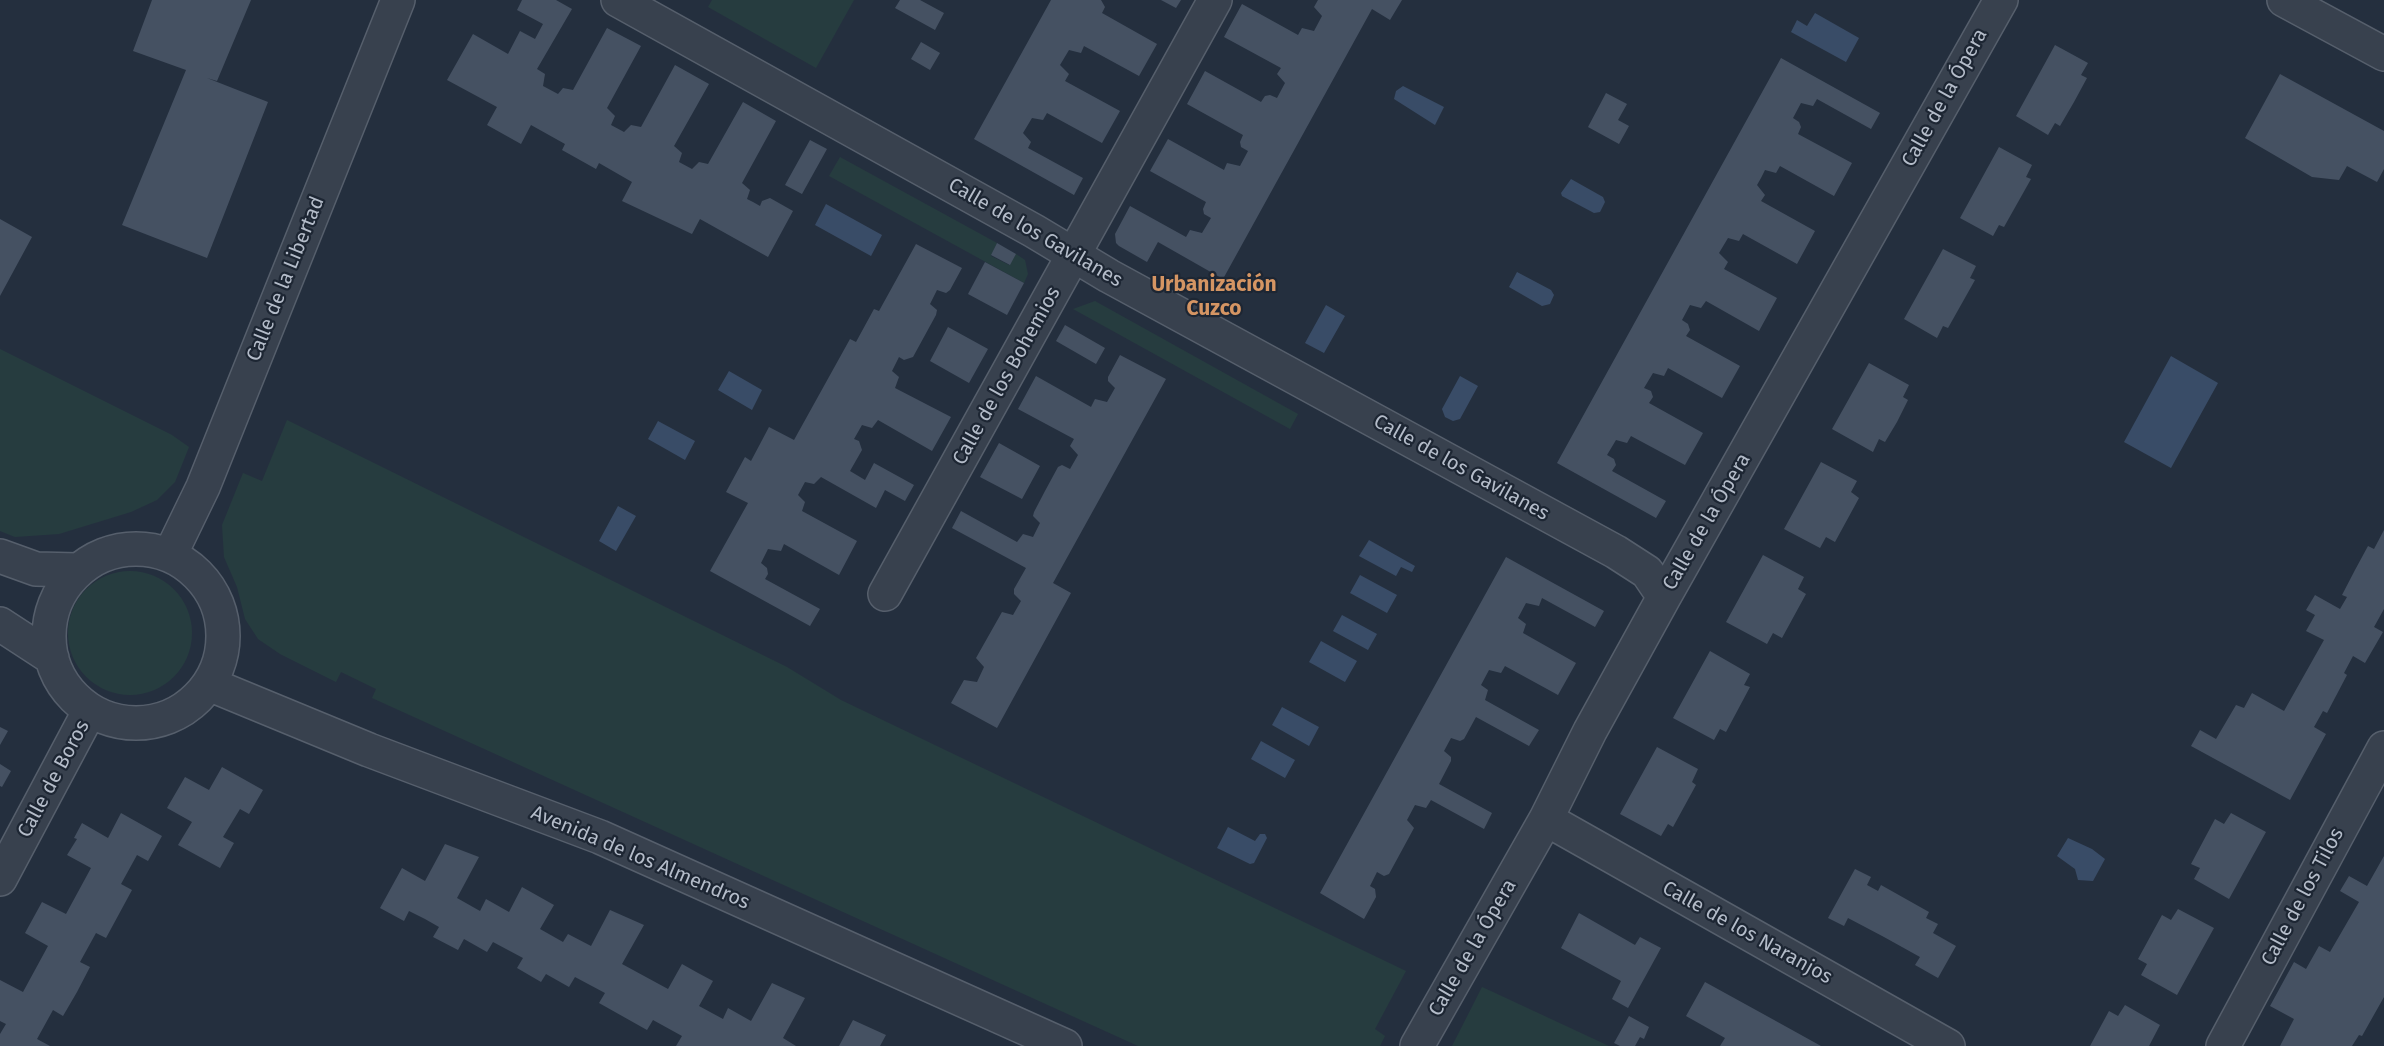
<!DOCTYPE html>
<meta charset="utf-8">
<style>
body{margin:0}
canvas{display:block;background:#242f3e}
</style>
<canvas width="2384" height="1046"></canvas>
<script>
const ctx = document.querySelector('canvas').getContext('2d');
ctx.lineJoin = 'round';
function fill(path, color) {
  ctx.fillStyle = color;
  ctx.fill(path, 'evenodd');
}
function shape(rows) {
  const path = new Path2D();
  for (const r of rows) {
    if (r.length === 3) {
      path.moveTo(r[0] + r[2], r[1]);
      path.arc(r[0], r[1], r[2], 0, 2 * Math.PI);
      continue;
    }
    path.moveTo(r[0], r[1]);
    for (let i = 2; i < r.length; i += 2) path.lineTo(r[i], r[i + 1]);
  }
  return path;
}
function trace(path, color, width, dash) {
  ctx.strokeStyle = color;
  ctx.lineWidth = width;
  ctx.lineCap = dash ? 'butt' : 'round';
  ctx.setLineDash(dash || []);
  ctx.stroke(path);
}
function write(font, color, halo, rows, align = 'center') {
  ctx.font = font + ' "Fira Sans",sans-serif';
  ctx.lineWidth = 4.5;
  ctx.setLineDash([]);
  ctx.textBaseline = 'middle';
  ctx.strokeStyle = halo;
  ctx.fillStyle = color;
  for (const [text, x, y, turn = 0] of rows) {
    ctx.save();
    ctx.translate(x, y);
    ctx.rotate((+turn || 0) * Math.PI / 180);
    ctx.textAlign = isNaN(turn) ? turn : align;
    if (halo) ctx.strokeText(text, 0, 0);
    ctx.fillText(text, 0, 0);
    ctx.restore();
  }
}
fill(shape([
 [712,0,854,0,816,68,708,7],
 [840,157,997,243,991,256,1009,265,1016,254,1025,260,1028,274,1024,283,829,176],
 [1095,301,1298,414,1290,429,1073,309],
 [0,349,172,435,189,447,175,482,157,500,131,512,59,534,15,537,0,531],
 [287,420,787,667,841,700,1406,971,1375,1029,1385,1036,1380,1046,1138,1046,372,698,376,689,341,672,336,682,280,654,258,639,245,619,237,587,224,557,222,525,243,473,262,481],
 [130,633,62],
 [1482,987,1493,992,1609,1046,1452,1046]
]), '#263c3f');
fill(shape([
 [1815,13,1859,38,1846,62,1791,32,1797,20,1807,26],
 [1403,86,1444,107,1435,125,1394,99,1396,91],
 [1571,179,1603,197,1605,202,1600,212,1594,213,1562,196,1561,193],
 [826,204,882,235,871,256,815,225],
 [1517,272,1551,290,1554,295,1550,304,1542,306,1509,287],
 [1326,305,1345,316,1324,353,1305,343],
 [2171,356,2218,383,2171,468,2124,442],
 [729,371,762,390,752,410,718,390],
 [1460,376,1478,386,1460,419,1453,421,1445,417,1442,409],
 [658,421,695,441,685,460,648,439],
 [618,506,636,516,616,551,599,541],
 [1369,540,1415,566,1412,572,1401,567,1396,576,1359,556],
 [1360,575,1397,595,1387,613,1350,593],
 [1342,615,1377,634,1368,650,1333,631],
 [1321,641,1357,661,1345,682,1309,662],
 [1282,707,1319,727,1309,746,1272,725],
 [1261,741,1295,760,1285,778,1251,759],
 [1228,827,1255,841,1260,834,1265,834,1267,838,1254,863,1250,864,1217,848],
 [2068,838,2092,849,2105,859,2093,881,2078,880,2075,869,2057,856]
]), '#394c67');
fill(shape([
 [152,0,251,0,217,81,207,78,268,102,207,258,122,225,186,70,133,51],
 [522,0,556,0,572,9,537,69,545,74,543,86,558,94,563,88,573,90,607,28,641,46,607,108,615,116,611,125,624,132,631,125,641,127,675,65,709,84,674,146,682,153,679,162,692,169,699,162,708,164,743,102,776,121,742,183,750,190,747,199,753,202,760,206,762,201,770,198,793,211,768,257,700,219,692,234,622,201,632,182,599,163,596,169,562,150,565,144,531,125,521,144,487,125,497,107,447,80,473,34,508,54,520,31,535,39,543,24,517,10],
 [900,0,920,0,944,13,935,30,895,8],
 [1051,0,1101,0,1105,7,1102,13,1157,44,1139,76,1084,46,1081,53,1069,50,1060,65,1069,74,1065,81,1120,111,1102,143,1047,113,1043,120,1032,118,1023,133,1031,142,1028,148,1083,178,1074,195,974,139],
 [1161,0,1181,0,1176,8],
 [1318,0,1402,0,1390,20,1372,9,1223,279,1158,242,1147,262,1119,246,1116,243,1115,234,1130,206,1186,237,1190,230,1202,233,1211,218,1204,214,1203,209,1206,202,1150,171,1168,139,1224,170,1227,163,1240,166,1248,151,1241,147,1240,142,1243,135,1187,104,1205,71,1261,102,1265,96,1270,95,1277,98,1285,83,1277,74,1281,68,1224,37,1242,4,1298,35,1302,28,1314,31,1322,16,1314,7],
 [921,42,940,53,930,70,911,59],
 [2055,45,2088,63,2081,75,2087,78,2074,102,2060,126,2055,123,2048,135,2016,116],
 [1781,58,1880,113,1871,129,1817,99,1813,106,1801,103,1793,118,1799,122,1801,127,1798,134,1852,163,1834,196,1780,166,1776,173,1765,170,1761,178,1757,185,1765,195,1761,201,1815,231,1797,264,1743,234,1739,241,1728,238,1719,253,1728,262,1724,269,1777,298,1759,331,1706,301,1701,308,1690,305,1682,320,1688,324,1690,330,1686,336,1740,366,1722,398,1668,368,1664,376,1653,373,1644,388,1651,391,1653,397,1649,403,1703,433,1685,465,1631,436,1627,443,1616,440,1607,455,1614,459,1616,465,1612,471,1666,501,1656,518,1557,463],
 [2280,74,2384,131,2384,169,2377,182,2347,166,2339,180,2312,177,2245,138],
 [1606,93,1627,104,1618,120,1629,126,1619,144,1588,127],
 [810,140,827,149,802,194,785,185],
 [1999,147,2032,165,2026,177,2031,179,2004,227,1999,225,1993,236,1960,218],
 [0,219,32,237,0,296],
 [997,243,1016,254,1010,265,991,255],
 [916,244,962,268,950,290,946,293,937,290,930,304,937,310,936,315,913,357,904,360,899,357,892,371,899,377,895,388,951,417,932,451,878,420,872,428,862,425,854,439,859,441,862,450,850,471,865,480,874,463,914,485,905,501,885,490,876,508,821,477,814,484,805,482,798,495,805,502,802,511,857,541,839,575,784,544,781,551,768,549,761,563,767,568,768,574,765,579,820,609,810,626,710,571,748,503,726,492,745,457,751,461,769,427,794,440,850,339,856,342,874,309,879,311],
 [1943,249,1976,266,1970,278,1975,280,1948,328,1943,326,1937,338,1904,319],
 [985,262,1024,283,1007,315,968,294],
 [1065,325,1105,348,1096,364,1056,341],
 [948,327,988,349,969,383,930,361],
 [1120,355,1166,379,1053,583,1071,593,997,728,951,703,964,680,977,682,984,667,976,658,1002,612,1013,615,1021,601,1014,594,1014,589,1026,568,952,528,961,511,1017,542,1023,534,1033,537,1040,523,1033,516,1034,512,1045,491,1058,467,1062,465,1070,469,1078,455,1070,446,1074,439,1018,409,1036,376,1091,407,1095,399,1107,402,1115,388,1108,381,1108,377],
 [1869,363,1909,385,1903,397,1908,400,1897,422,1885,442,1879,439,1873,452,1832,429],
 [999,443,1040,466,1022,499,980,477],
 [1821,462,1857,481,1851,492,1859,498,1835,542,1826,537,1820,548,1784,529],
 [2384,530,2384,609,2374,627,2383,632,2365,663,2353,656,2344,673,2347,675,2327,713,2323,711,2314,727,2326,734,2290,800,2191,746,2200,730,2216,739,2236,705,2244,708,2252,693,2284,711,2324,640,2306,631,2315,615,2306,610,2315,595,2340,609,2347,597,2342,595,2355,570,2368,546,2374,549],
 [1763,555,1804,577,1798,589,1806,594,1782,638,1773,633,1767,644,1726,622],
 [1506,557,1604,611,1595,627,1542,598,1539,606,1526,603,1518,618,1526,624,1523,633,1576,663,1558,695,1505,666,1501,673,1489,670,1481,685,1488,690,1485,700,1539,730,1529,746,1476,717,1464,739,1460,741,1451,738,1444,751,1451,757,1451,761,1439,784,1492,813,1484,829,1431,800,1426,808,1415,805,1407,820,1414,828,1389,874,1384,876,1377,872,1370,886,1375,889,1376,897,1364,919,1320,893],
 [1710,651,1750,674,1744,685,1750,687,1726,732,1720,729,1714,740,1673,718],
 [0,727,8,731,0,745],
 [1657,747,1698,769,1692,782,1696,785,1673,827,1668,824,1661,836,1620,814],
 [0,764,11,771,2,787,0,786],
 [222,767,263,790,249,814,240,809,223,837,234,843,220,868,178,845,192,822,167,808,185,777,209,790],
 [121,813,162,836,148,861,137,855,121,884,132,890,106,938,96,933,80,962,90,967,77,992,63,1016,53,1010,37,1039,50,1046,0,1046,0,1034,6,1024,0,1021,0,980,23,992,48,946,25,933,42,902,66,914,91,868,67,855,77,839,74,838,82,823,108,838],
 [2231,813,2266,832,2229,899,2194,879,2200,868,2191,864,2215,819,2224,824],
 [445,844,479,857,457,898,480,911,486,899,509,912,522,887,554,905,540,929,563,942,568,934,591,946,610,910,644,925,622,964,668,989,682,964,698,973,713,981,699,1006,723,1019,728,1008,751,1021,772,983,805,998,783,1038,796,1046,676,1046,682,1036,653,1020,647,1030,599,1003,605,993,575,977,569,987,546,974,541,982,517,968,523,958,493,942,487,952,464,939,458,950,433,937,439,927,425,919,409,911,404,921,380,908,402,868,425,881],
 [2384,856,2384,997,2362,1036,2359,1035,2352,1046,2280,1046,2294,1019,2270,1006,2294,962,2306,969,2319,946,2330,952,2359,902,2340,891,2349,876,2367,886],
 [1855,869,1871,877,1867,885,1878,891,1881,885,1929,912,1926,918,1938,924,1933,933,1956,946,1938,978,1915,965,1920,957,1884,937,1848,918,1844,926,1828,918],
 [2178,909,2214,928,2177,995,2141,975,2147,964,2138,959,2162,915,2171,920],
 [1579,913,1635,945,1640,937,1661,948,1628,1008,1612,999,1621,981,1561,948],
 [1705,982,1765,1015,1821,1046,1720,1046,1725,1038,1686,1016],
 [2125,1005,2160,1025,2149,1046,2090,1046,2109,1011,2118,1016],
 [1629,1016,1649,1027,1644,1039,1640,1037,1635,1046,1620,1046,1614,1043],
 [853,1020,886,1035,880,1046,839,1046]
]), '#455162');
const minor = shape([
 [618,0,1034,231,1109,276,1616,552,1647,572,1664,597],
 [2284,0,2384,54],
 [136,636,87],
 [170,555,203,487,398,0],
 [0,556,36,569,78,570],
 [885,594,1215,0],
 [0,624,52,658],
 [209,684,369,750,600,837,1065,1046],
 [1546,819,1948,1046],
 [0,879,90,710],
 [1417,1046,1546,819,1590,731,1664,597,2001,0],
 [2223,1046,2384,748]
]);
trace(minor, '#565f6c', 36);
trace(minor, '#38414e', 33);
write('20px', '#b4bcc9', '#1d2633', [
 ["Calle de la Ópera",1945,98,-61],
 ["Calle de los Gavilanes",1035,233,30],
 ["Calle de la Libertad",286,279,-68],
 ["Calle de los Bohemios",1007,376,-61],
 ["Calle de los Gavilanes",1461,468,29],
 ["Calle de la Ópera",1707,522,-60],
 ["Calle de Boros",54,779,-62],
 ["Avenida de los Almendros",640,858,23],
 ["Calle de los Tilos",2303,897,-62],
 ["Calle de los Naranjos",1747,933,29],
 ["Calle de la Ópera",1473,948,-60]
]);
write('bold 21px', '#d59563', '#1d2633', [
 ["Urbanización",1214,285],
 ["Cuzco",1214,309]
]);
</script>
